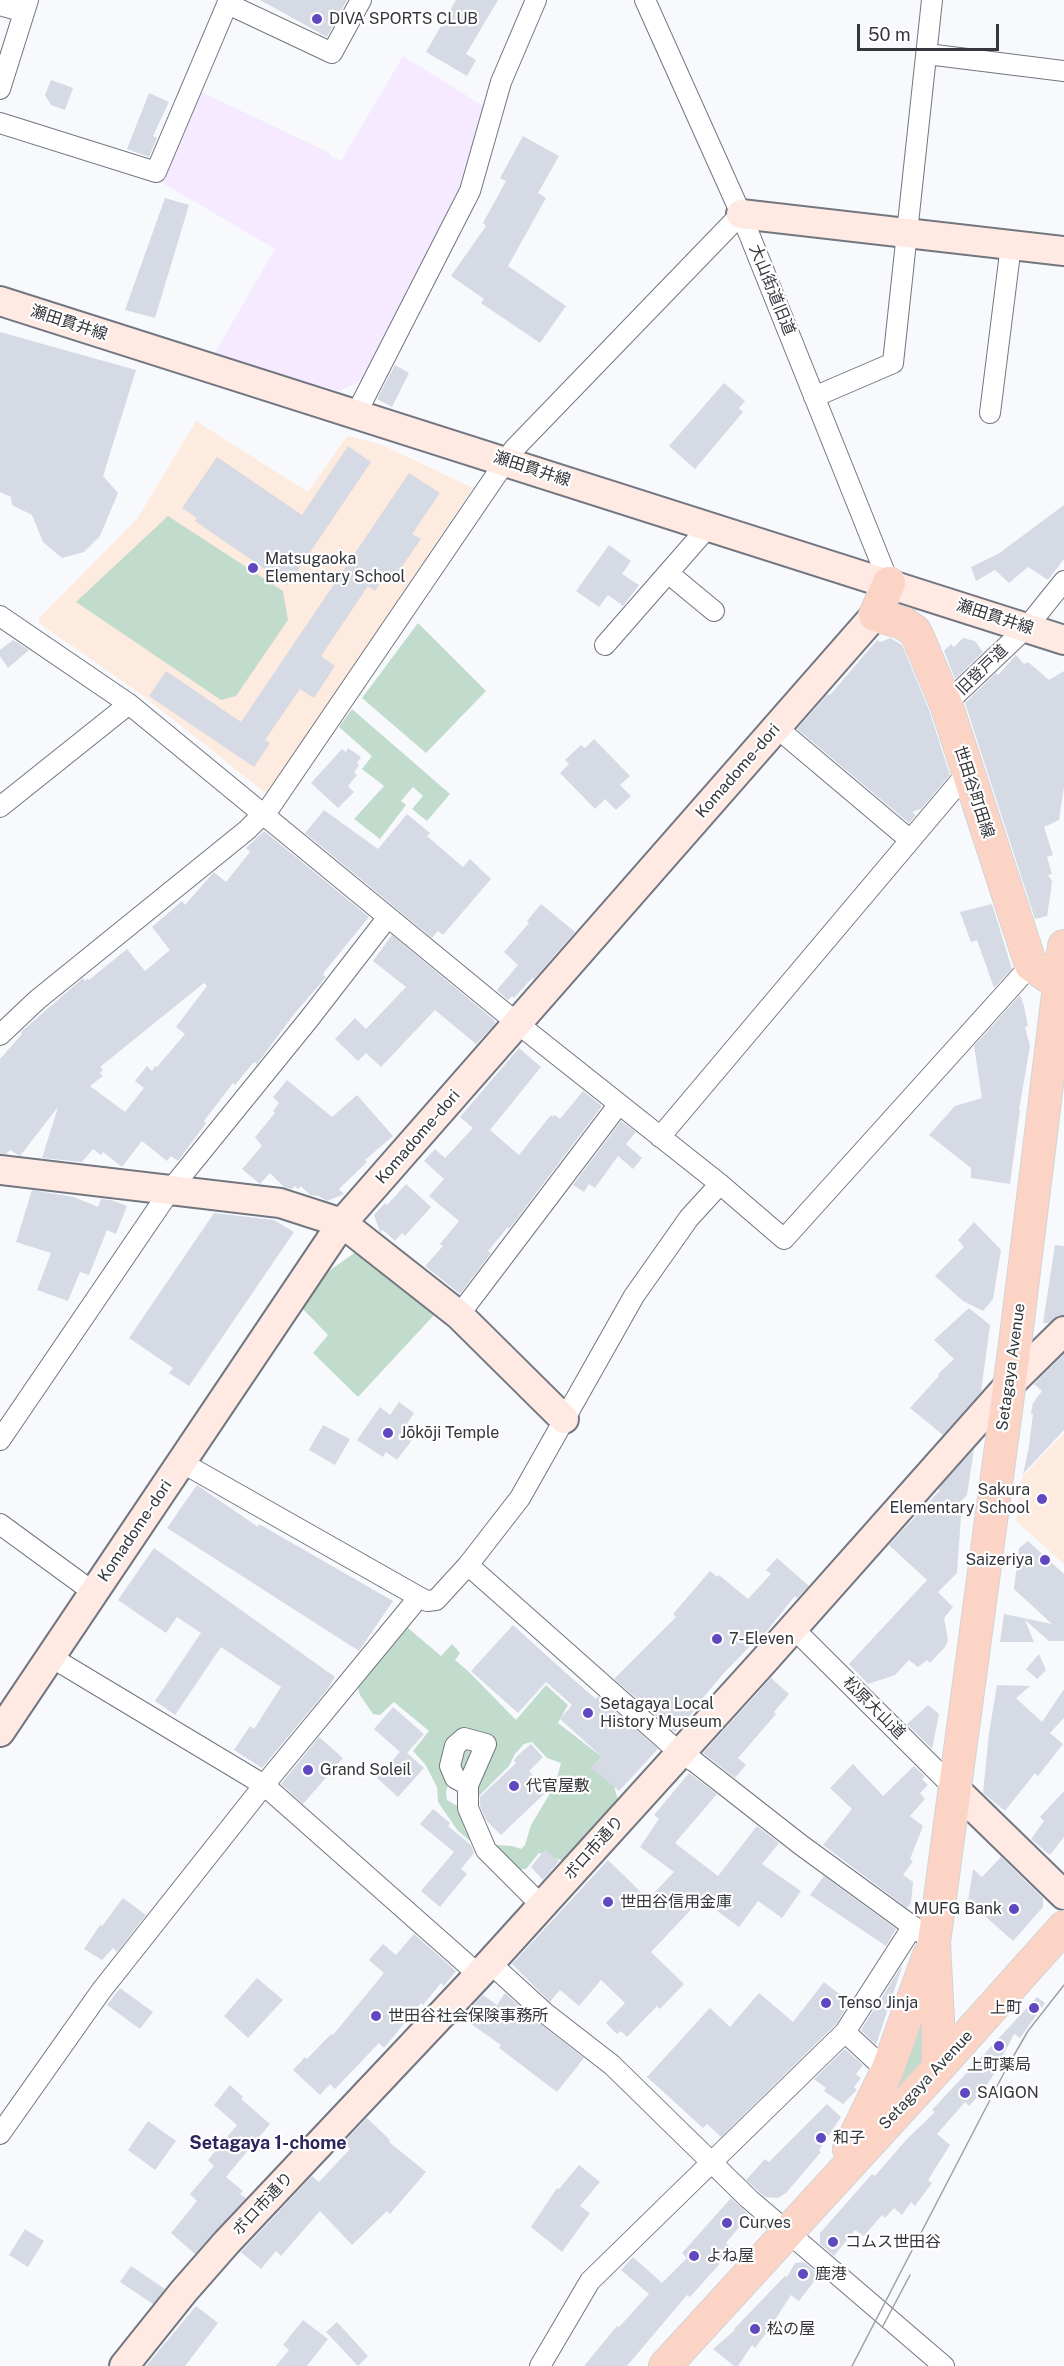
<!DOCTYPE html>
<meta charset="utf-8">
<style>
body{margin:0}
#map{position:relative;width:1064px;height:2366px;overflow:hidden;background:#f7f9fd;font-family:"Public Sans",sans-serif}
canvas{display:block}
.scale{position:absolute;left:857px;top:24px;width:142px;height:27px;box-sizing:border-box;border:3px solid #35363b;border-top:0;padding-left:8px;font-size:18px;line-height:21px;white-space:nowrap;color:#35363b;-webkit-text-stroke:4px #fff;paint-order:stroke}
</style>
<div id="map">
<canvas width="1064" height="2366"></canvas>
<div class="scale">50 m</div>
</div>
<script>
const ctx = document.querySelector('canvas').getContext('2d');
ctx.lineJoin = 'round';
function fill(path, color) {
  ctx.fillStyle = color;
  ctx.fill(path, 'evenodd');
}
function shape(rows) {
  const path = new Path2D();
  for (const r of rows) {
    path.moveTo(r[0], r[1]);
    for (let i = 2; i < r.length; i += 2) path.lineTo(r[i], r[i + 1]);
  }
  return path;
}
function trace(path, color, width, dash) {
  ctx.strokeStyle = color;
  ctx.lineWidth = width;
  ctx.lineCap = dash ? 'butt' : 'round';
  ctx.setLineDash(dash || []);
  ctx.stroke(path);
}
function write(font, color, halo, rows, align = 'center') {
  ctx.font = font + ' "Public Sans","Noto Sans JP",sans-serif';
  ctx.lineWidth = 4.5;
  ctx.setLineDash([]);
  ctx.textBaseline = 'middle';
  ctx.strokeStyle = halo;
  ctx.fillStyle = color;
  for (const [text, x, y, turn = 0] of rows) {
    ctx.save();
    ctx.translate(x, y);
    ctx.rotate((+turn || 0) * Math.PI / 180);
    ctx.textAlign = isNaN(turn) ? turn : align;
    if (halo) ctx.strokeText(text, 0, 0);
    ctx.fillText(text, 0, 0);
    ctx.restore();
  }
}
fill(shape([
 [403,56,485,107,465,180,362,380,339,391,213,356,275,249,161,182,199,91,330,153,329,155,341,161]
]), '#f5eaff');
fill(shape([
 [196,421,308,492,347,436,380,444,473,488,268,795,141,694,39,623,39,618,137,519],
 [1064,1433,1064,1564,1016,1521,1022,1477]
]), '#fdebe0');
fill(shape([
 [168,516,283,591,288,620,236,696,221,700,76,602],
 [418,623,486,691,426,753,362,698],
 [352,709,450,794,427,821,412,809,423,796,413,787,401,801,406,805,380,839,354,819,384,786,362,769,372,756,339,727],
 [357,1251,435,1314,358,1397,313,1353,328,1335,302,1308,329,1271],
 [401,1622,441,1656,452,1644,460,1653,455,1660,468,1671,516,1720,546,1685,568,1705,558,1723,606,1760,619,1803,567,1862,539,1853,526,1869,514,1870,494,1852,496,1845,512,1846,521,1849,525,1845,531,1825,555,1785,561,1763,547,1758,532,1742,524,1744,515,1754,509,1766,475,1800,465,1775,456,1772,464,1733,446,1792,447,1800,464,1810,478,1843,469,1840,458,1831,438,1802,437,1787,425,1764,413,1751,429,1731,394,1702,380,1715,373,1714,360,1695,355,1680],
 [921,2000,924,2059,895,2090]
]), '#c1dccc');
fill(shape([
 [260,0,347,0,327,37],
 [456,0,498,0,466,54,476,60,467,76,426,52],
 [51,80,73,88,65,110,51,105,45,95],
 [149,93,169,102,153,136,157,138,149,157,127,149],
 [523,136,559,156,538,193,546,198,508,266,566,306,540,343,481,303,484,299,451,276,486,226,483,223,506,181,500,178],
 [165,198,189,205,155,318,125,310],
 [0,332,136,370,103,476,118,493,100,536,84,552,62,558,43,542,32,515,12,505,11,497,0,492],
 [395,365,409,373,392,407,377,399],
 [724,383,745,401,739,408,743,412,695,469,669,446],
 [348,446,371,462,288,585,195,521,197,518,182,508,217,457,302,515],
 [409,473,440,493,412,534,421,539,396,575,389,570,375,591,368,586,321,656,335,666,314,698,300,689,265,740,270,743,254,767,149,696,166,671,241,722],
 [1064,505,1064,559,1048,580,1028,567,1009,583,995,570,976,581,971,567,998,554],
 [609,545,631,561,622,574,639,585,623,606,608,595,599,607,576,591],
 [890,638,902,645,929,710,950,775,921,809,912,812,916,815,909,823,797,729,827,695,830,695,877,640,881,642],
 [963,638,975,641,983,652,955,679,944,651,951,644,954,647],
 [13,640,29,650,8,668,0,656,0,650],
 [1016,655,1024,664,1028,662,1049,680,1064,671,1064,787,1059,820,1044,827,1053,855,1047,857,1052,874,1048,875,1052,881,1051,891,1047,916,1035,919,965,703,996,673,998,675],
 [594,739,630,776,620,785,631,796,616,810,605,799,595,809,560,773,569,764,565,760,581,745,585,748],
 [348,748,361,757,357,763,359,765,354,773,357,775,348,786,354,792,338,808,311,783,342,749,346,752],
 [324,810,378,849,407,814,430,833,427,836,463,867,470,859,491,879,443,935,438,931,432,938,305,833],
 [264,831,369,917,325,971,323,975,326,977,295,1013,257,1064,254,1062,235,1085,233,1083,204,1121,206,1123,181,1157,178,1161,171,1156,167,1161,142,1141,122,1167,103,1152,101,1155,93,1149,82,1162,42,1158,58,1107,20,1156,10,1150,6,1154,0,1154,0,1059,22,1034,21,1032,83,978,85,981,88,978,89,980,127,949,145,971,170,950,152,927,182,901,185,905,214,872,226,882,250,852,246,848],
 [204,983,207,986,176,1027,185,1034,157,1067,155,1066,152,1071,147,1066,135,1081,144,1088,125,1112,90,1086,103,1076,100,1073,103,1070,100,1067],
 [541,904,575,932,534,979,532,978,514,998,512,996,508,1000,497,990,518,965,504,952,529,923,527,921],
 [992,904,1012,969,994,988,977,940,971,942,960,912],
 [392,935,494,1020,495,1024,476,1044,435,1010,381,1067,366,1053,358,1061,335,1039,355,1018,366,1029,406,987,373,961],
 [1020,995,1024,1006,1028,1026,1025,1027,1030,1046,1019,1110,1020,1110,1010,1184,971,1178,971,1168,929,1135,955,1106,982,1098,974,1046],
 [519,1048,541,1067,490,1130,519,1155,551,1115,553,1117,555,1115,560,1119,583,1091,602,1106,509,1229,508,1227,488,1251,491,1253,460,1294,425,1266,443,1246,440,1244,459,1221,429,1196,444,1179,424,1161,435,1149,445,1158,473,1128,460,1117],
 [287,1080,332,1117,357,1095,393,1136,365,1160,367,1162,339,1189,344,1194,327,1201,318,1196,310,1195,301,1186,298,1189,295,1186,292,1189,284,1187,270,1173,260,1184,242,1169,262,1146,255,1137,275,1113,273,1111,279,1103,273,1097],
 [621,1121,636,1132,626,1144,642,1158,633,1169,618,1156,595,1188,589,1184,584,1192,573,1185],
 [406,1184,431,1207,405,1236,402,1233,395,1241,383,1230,380,1232,374,1215,385,1203,387,1205],
 [32,1190,74,1197,98,1207,101,1199,111,1200,127,1206,116,1234,107,1230,89,1275,80,1272,68,1301,37,1290,51,1253,16,1242],
 [214,1213,274,1220,294,1232,189,1386,169,1373,173,1368,129,1338],
 [974,1222,1001,1250,993,1299,983,1311,963,1301,935,1276,964,1247,958,1240],
 [1055,1245,1064,1246,1064,1315,1059,1315,1049,1323,1043,1323],
 [969,1308,990,1325,981,1392,943,1435,910,1408,939,1376,938,1374,954,1359,934,1340],
 [1064,1354,1064,1430,1023,1474,1029,1446,1033,1414,1031,1413,1033,1403,1042,1391,1034,1384],
 [399,1402,414,1413,406,1425,417,1433,397,1460,386,1452,383,1457,357,1440,380,1407,390,1415],
 [323,1425,350,1439,335,1465,309,1450],
 [974,1449,967,1495,953,1509,961,1516,957,1573,938,1592,953,1607,944,1618,948,1640,945,1647,930,1663,927,1660,918,1667,909,1660,895,1675,868,1684,849,1664,927,1580,889,1545,940,1490,938,1489],
 [197,1485,258,1527,259,1524,393,1601,359,1651,167,1528],
 [1028,1541,1064,1574,1064,1641,1049,1641,1025,1620,1034,1642,1000,1642,1004,1614,1052,1624,1014,1589,1019,1548],
 [154,1548,335,1677,326,1691,262,1768,234,1750,250,1726,254,1729,281,1687,221,1647,175,1715,155,1701,201,1633,177,1617,166,1633,118,1600],
 [777,1558,809,1586,797,1598,795,1596,754,1647,751,1645,723,1674,702,1699,704,1700,675,1732,614,1679,676,1617,673,1614,710,1571,717,1577,719,1575,748,1599,771,1574,766,1570],
 [513,1625,566,1673,596,1699,598,1696,658,1749,619,1791,591,1768,601,1756,560,1719,572,1705,546,1682,518,1713,471,1671],
 [1039,1654,1046,1670,1037,1679,1026,1669],
 [771,1678,789,1694,774,1712,776,1714,738,1758,746,1765,735,1778,703,1753],
 [997,1685,1030,1686,1016,1698,1042,1722,1064,1689,1064,1718,1050,1733,1063,1744,1038,1776,1035,1773,1005,1811,983,1793,989,1733],
 [928,1705,939,1714,932,1749,907,1724],
 [393,1707,424,1734,407,1753,424,1768,398,1797,377,1778,400,1752,374,1729],
 [319,1737,343,1758,303,1804,281,1784],
 [531,1744,543,1757,529,1771,533,1775,529,1778,544,1794,501,1835,486,1820,480,1806,480,1797,516,1763,514,1761,517,1756],
 [853,1764,883,1796,914,1766,925,1776,922,1779,928,1785,920,1793,925,1799,910,1816,923,1826,910,1859,913,1861,903,1875,913,1882,911,1903,907,1908,823,1845,852,1809,830,1788],
 [689,1773,717,1794,675,1843,718,1876,757,1826,779,1843,762,1864,801,1891,782,1918,758,1901,739,1927,701,1899,651,1952,684,1984,660,2009,657,2006,627,2037,621,2031,617,2034,606,2023,625,2003,601,1980,579,2006,560,1990,550,2002,512,1964,608,1860,648,1899,674,1872,640,1847,659,1819,654,1815],
 [1064,1791,1064,1837,1050,1855,1031,1839,1044,1821,1040,1817],
 [433,1809,450,1823,448,1826,471,1845,474,1853,461,1869,467,1874,440,1907,421,1891,454,1852,420,1824],
 [545,1849,559,1861,543,1880,531,1867],
 [1001,1857,1043,1898,1043,1907,1013,1941,968,1901,973,1869,982,1877],
 [824,1876,896,1929,886,1946,810,1895],
 [123,1898,146,1915,117,1952,113,1948,102,1960,84,1949,100,1925,102,1926],
 [414,1934,456,1971,444,1986,441,1983,423,2005,421,2003,384,2048,379,2043,335,2089,330,2084,320,2095,293,2070,305,2057,307,2059,331,2034,333,2035,384,1973,369,1960,383,1944,396,1955],
 [903,1964,876,2045,861,2030],
 [257,1978,283,2000,248,2038,224,2016],
 [824,1982,850,2002,836,2024,721,2137,707,2124,703,2128,647,2077,710,2008,730,2027,759,1993,793,2022],
 [120,1988,153,2012,140,2029,107,2005],
 [505,1993,538,2022,584,2058,557,2092,499,2048,501,2045,461,2017,483,1995,497,2005],
 [1037,1997,1045,2003,1020,2038,1014,2034,991,2079,980,2094,969,2106,965,2102,937,2134,950,2145,928,2180,932,2183,915,2206,911,2202,902,2215,894,2208,885,2218,882,2215,864,2236,855,2230,834,2256,820,2244,820,2233,872,2174,875,2176,906,2140,935,2112,932,2110],
 [845,2049,863,2065,856,2074,861,2078,854,2087,857,2090,843,2104,824,2091,826,2088,814,2079],
 [230,2085,243,2097,241,2099,270,2124,226,2177,243,2191,240,2194,246,2198,195,2254,171,2233,197,2201,190,2194,214,2166,208,2160,237,2125,214,2105],
 [827,2104,841,2117,819,2150,821,2152,786,2193,778,2198,765,2197,746,2180,765,2159,769,2162],
 [367,2118,390,2140,389,2142,426,2172,390,2214,387,2211,352,2245,320,2211,281,2256,276,2251,261,2269,241,2252,312,2176,319,2182,350,2149,343,2143],
 [148,2121,176,2141,155,2170,128,2150],
 [579,2165,600,2182,580,2206,590,2213,562,2252,531,2227,557,2188,559,2189],
 [731,2198,749,2215,726,2243,733,2249,690,2297,687,2295,627,2366,584,2366,617,2326,619,2327,649,2294,621,2270,633,2257,662,2283,687,2258,682,2253],
 [25,2229,44,2241,28,2267,9,2255],
 [804,2262,819,2275,799,2301,791,2295,769,2329,755,2348,752,2345,738,2366,734,2366,713,2349,735,2330,734,2329,785,2276,787,2277,795,2263],
 [131,2266,165,2289,153,2304,120,2282],
 [196,2306,218,2323,185,2366,146,2366],
 [303,2320,328,2339,307,2366,276,2366,289,2350,283,2345],
 [337,2322,368,2356,358,2366,326,2332]
]), '#d6dae5');
const street = shape([
 [645,0,741,214,889,583],
 [228,4,332,53,361,0],
 [0,5,24,12],
 [927,54,1064,71],
 [0,89,28,0],
 [0,123,156,172,229,0],
 [814,397,893,363,932,0],
 [990,413,1011,245],
 [356,414,470,191,501,82,536,0],
 [668,573,714,611],
 [0,616,129,704,517,1023,720,1184,784,1239,1031,965],
 [605,645,709,526],
 [946,704,1027,627,1064,581],
 [776,727,910,840],
 [0,807,129,704],
 [0,1035,37,1000,247,830,270,807,514,449,741,214],
 [660,1137,967,773],
 [459,1315,619,1104],
 [0,1440,171,1189,309,1019,388,917],
 [181,1462,419,1597],
 [0,1524,93,1592],
 [468,1565,680,1753,695,1762,801,1845,934,1942],
 [793,1628,954,1788],
 [51,1657,264,1785,479,1975],
 [468,1785,455,1778,450,1766,455,1746,464,1738,486,1744,468,1785,468,1808,486,1850,542,1906],
 [490,1963,545,2013,612,2065,749,2199,944,2366],
 [845,2032,887,2071],
 [0,2134,101,1991,264,1785,419,1597,427,1601,436,1600,468,1565,520,1498,634,1296,689,1218,720,1184],
 [540,2366,590,2281,845,2032,913,1926]
]);
const secondary = shape([
 [741,214,1064,251],
 [0,301,1064,640],
 [0,1170,280,1203,342,1223,459,1315,564,1419],
 [0,1732,342,1223,875,615],
 [954,1788,1064,1895],
 [124,2366,184,2291,227,2242,490,1963,762,1663,1009,1385,1064,1331]
]);
const primary = shape([
 [889,583,875,615,903,623,915,631,918,637,946,704,1031,965,1058,983],
 [938,2068,938,2020,934,1942,1016,1336,1064,946],
 [849,2149,887,2071,929,1955],
 [665,2366,938,2068,1064,1927]
]);
trace(street, '#727680', 22);
trace(secondary, '#727680', 32);
trace(primary, '#d3d3d4', 34);
trace(street, '#fff', 20);
trace(secondary, '#feeae2', 28);
trace(primary, '#fcd4c6', 32);
trace(shape([
 [883,2326,910,2275],
 [852,2366,1006,2069,1028,2031,1064,1985]
]), '#a0a1a6', 1.5);
for (const [x, y, r, color] of [
 [317,19,6,"#6048c1"],
 [253,568,6,"#6048c1"],
 [388,1433,6,"#6048c1"],
 [1042,1499,6,"#6048c1"],
 [1045,1560,6,"#6048c1"],
 [717,1639,6,"#6048c1"],
 [588,1713,6,"#6048c1"],
 [308,1770,6,"#6048c1"],
 [514,1786,6,"#6048c1"],
 [608,1902,6,"#6048c1"],
 [1014,1909,6,"#6048c1"],
 [826,2003,6,"#6048c1"],
 [1034,2008,6,"#6048c1"],
 [376,2016,6,"#6048c1"],
 [999,2046,6,"#6048c1"],
 [965,2093,6,"#6048c1"],
 [821,2138,6,"#6048c1"],
 [727,2223,6,"#6048c1"],
 [833,2242,6,"#6048c1"],
 [694,2256,6,"#6048c1"],
 [803,2274,6,"#6048c1"],
 [755,2329,6,"#6048c1"]
]) {
  const dot = new Path2D();
  dot.arc(x, y, r, 0, 2 * Math.PI);
  ctx.fillStyle = color;
  ctx.fill(dot);
  trace(dot, '#fff', 2);
}
write('16px', '#35363b', '#fff', [
 ["DIVA SPORTS CLUB",329,19],
 ["Matsugaoka",265,559],
 ["Elementary School",265,577],
 ["Jōkōji Temple",400,1433],
 ["Sakura",1030,1490,"right"],
 ["Elementary School",1030,1508,"right"],
 ["Saizeriya",1033,1560,"right"],
 ["7-Eleven",729,1639],
 ["Setagaya Local",600,1704],
 ["History Museum",600,1722],
 ["Grand Soleil",320,1770],
 ["代官屋敷",526,1786],
 ["世田谷信用金庫",620,1902],
 ["MUFG Bank",1002,1909,"right"],
 ["Tenso Jinja",838,2003],
 ["上町",1022,2008,"right"],
 ["世田谷社会保険事務所",388,2016],
 ["上町薬局",999,2065,"center"],
 ["SAIGON",977,2093],
 ["和子",833,2138],
 ["Curves",739,2223],
 ["コムス世田谷",845,2242],
 ["よね屋",706,2256],
 ["鹿港",815,2274],
 ["松の屋",767,2329]
], 'left');
write('16px', '#35363b', '#fff', [
 ["大山街道旧道",772,290,68],
 ["瀬田貫井線",69,323,18],
 ["瀬田貫井線",532,469,18],
 ["瀬田貫井線",995,617,18],
 ["旧登戸道",982,670,-44],
 ["Komadome-dori",738,771,-49],
 ["世田谷町田線",974,792,72],
 ["Komadome-dori",418,1137,-49],
 ["Setagaya Avenue",1011,1367,-82],
 ["Komadome-dori",135,1531,-56],
 ["松原大山道",874,1708,45],
 ["ボロ市通り",594,1848,-48],
 ["Setagaya Avenue",926,2080,-47],
 ["ボロ市通り",263,2204,-47]
]);
write('bold 18px', '#2e245f', '#fff', [
 ["Setagaya 1-chome",268,2143]
]);
</script>
